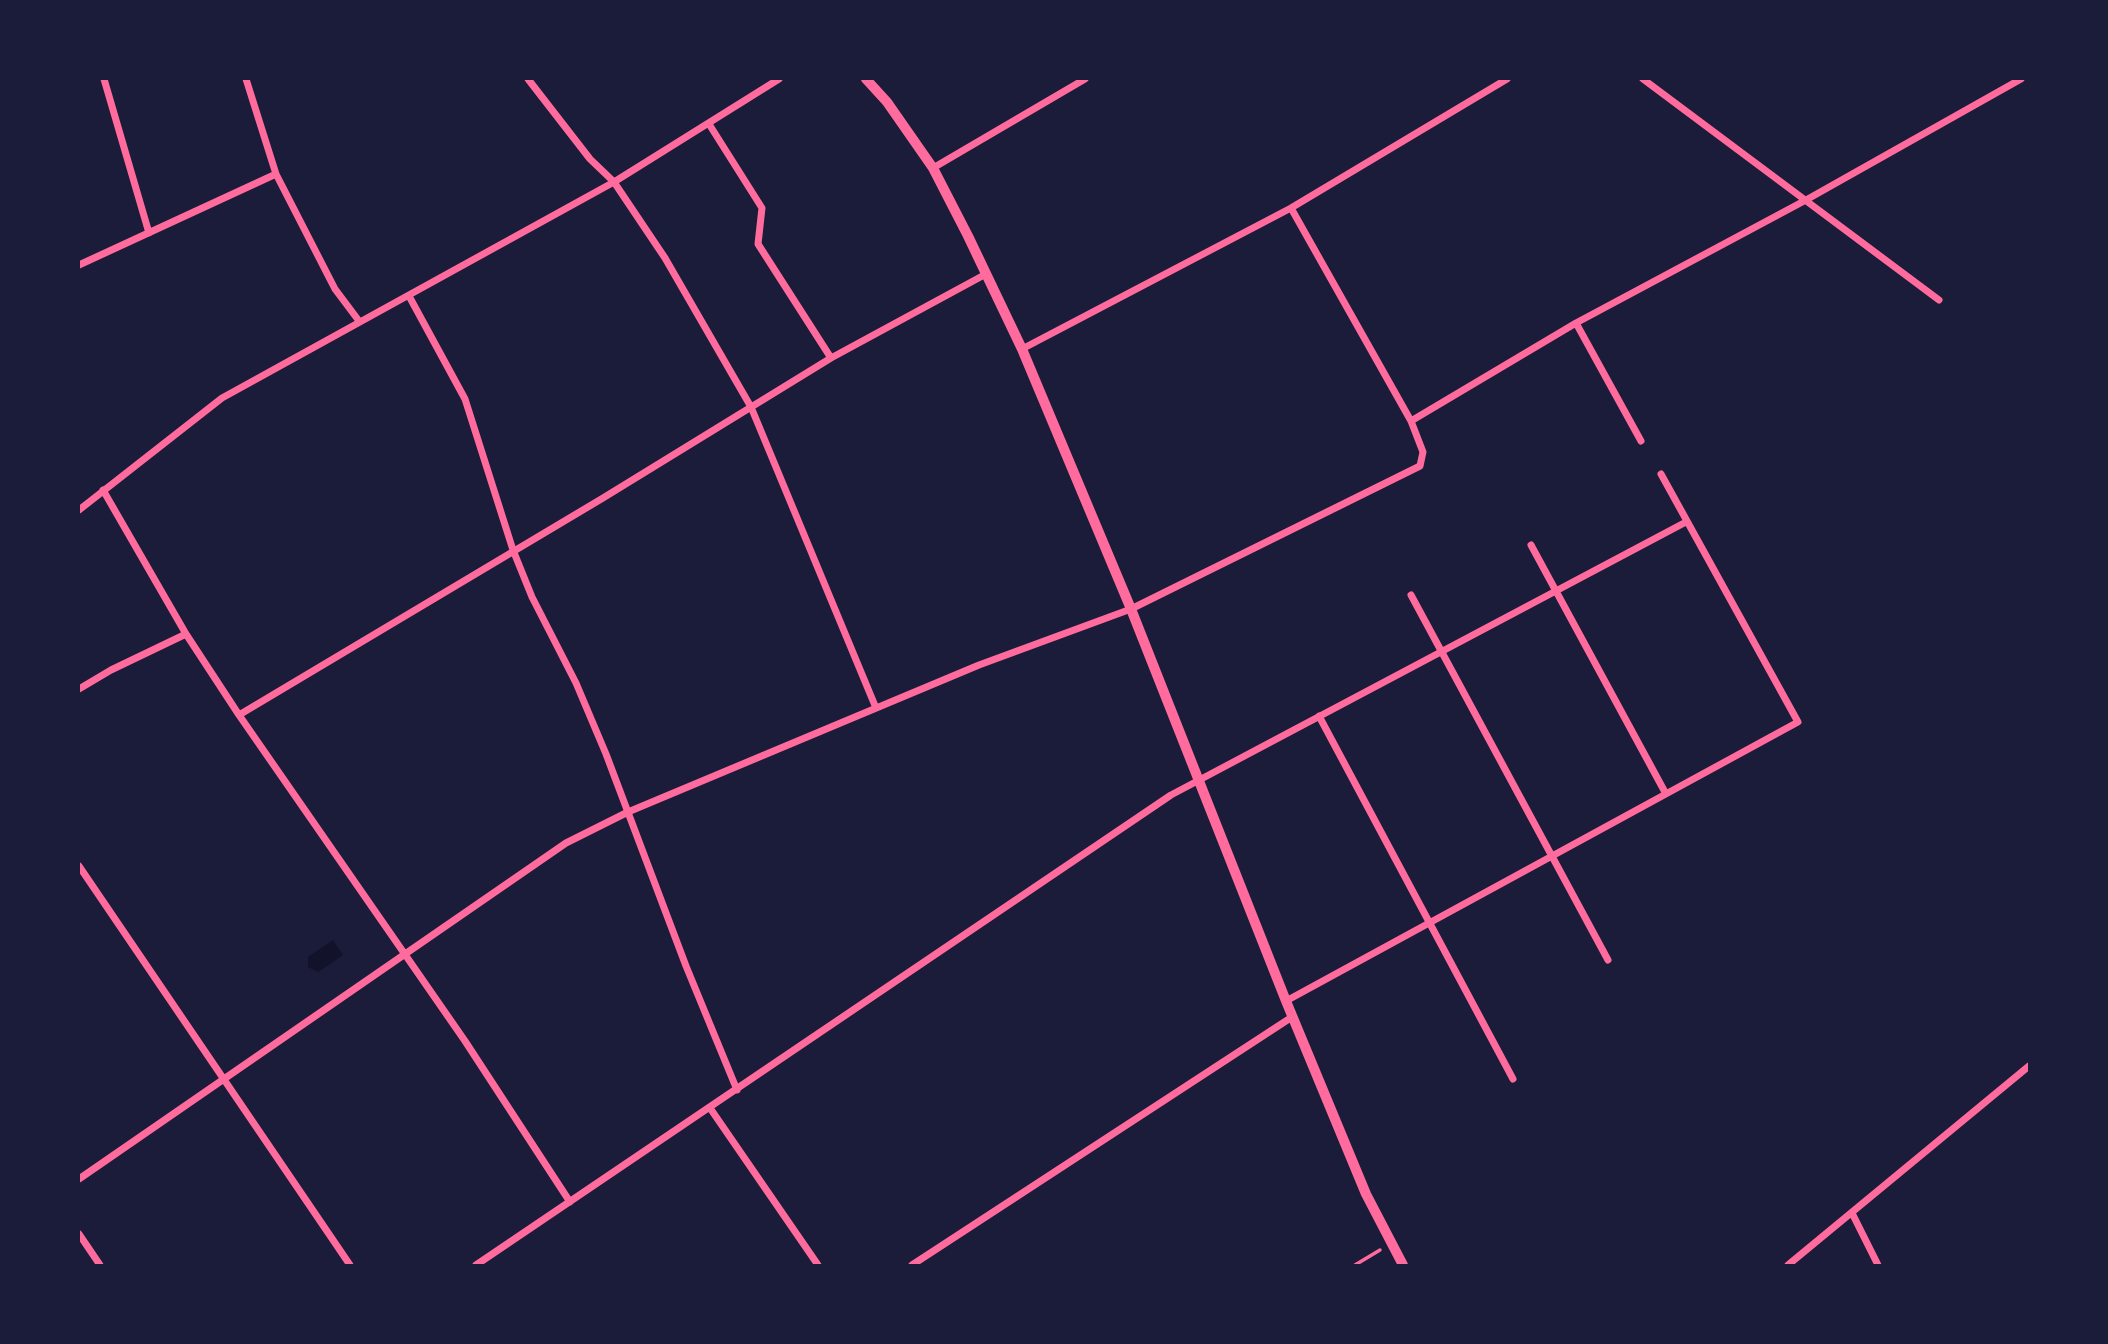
<!DOCTYPE html>
<style>
body{margin:0}
#map{position:relative;width:2108px;height:1344px;overflow:hidden;background:#1b1b3a;font-family:Raleway,sans-serif}
canvas{display:block}
.frame{position:absolute;inset:0;border:80px solid #1b1b3a;pointer-events:none}
</style>
<div id="map">
<canvas width="2108" height="1344"></canvas>
<div class="frame"></div>
</div>
<script>
const ctx = document.querySelector('canvas').getContext('2d');
ctx.lineJoin = 'round';
function fill(path, color) {
  ctx.fillStyle = color;
  ctx.fill(path, 'evenodd');
}
function shape(rows) {
  const path = new Path2D();
  for (const r of rows) {
    path.moveTo(r[0], r[1]);
    for (let i = 2; i < r.length; i += 2) path.lineTo(r[i], r[i + 1]);
  }
  return path;
}
function trace(path, color, width, dash) {
  ctx.strokeStyle = color;
  ctx.lineWidth = width;
  ctx.lineCap = dash ? 'butt' : 'round';
  ctx.setLineDash(dash || []);
  ctx.stroke(path);
}
fill(shape([
 [333,940,343,955,318,972,308,967,308,957]
]), '#12122b');
trace(shape([
 [1355,1265,1380,1250]
]), '#ff6b9d', 3.5);
trace(shape([
 [104,79,149,233],
 [246,79,276,174,335,289,359,321],
 [528,79,590,159,614,182,665,258,751,407,876,708],
 [1643,79,1939,300],
 [709,124,762,208,758,244,831,358],
 [933,168,1085,79],
 [79,265,276,174],
 [409,296,465,399,513,550,532,597,576,683,606,754,686,966,737,1090],
 [1576,323,1641,441],
 [1022,349,1291,208,1507,79],
 [1411,421,1576,323,1806,200,2021,79],
 [103,490,186,634,239,715,465,1041,570,1202],
 [79,510,222,398,614,182,779,79],
 [1531,545,1666,794],
 [1411,595,1608,960],
 [79,689,111,670,186,634],
 [239,715,603,498,831,358,986,274],
 [1319,716,1513,1079],
 [79,866,350,1265],
 [1286,1001,1798,722,1661,474],
 [710,1108,818,1265],
 [79,1179,566,843,628,812,979,665,1131,609,1420,466,1423,452,1411,421,1291,208],
 [1852,1213,1878,1265],
 [79,1234,100,1265],
 [476,1265,1171,795,1686,522],
 [912,1265,1292,1017],
 [1788,1265,2029,1066]
]), '#ff6b9d', 7);
trace(shape([
 [866,79,887,102,933,168,968,236,1022,349,1131,609,1286,1001,1366,1194,1403,1265]
]), '#ff6b9d', 10);
</script>
